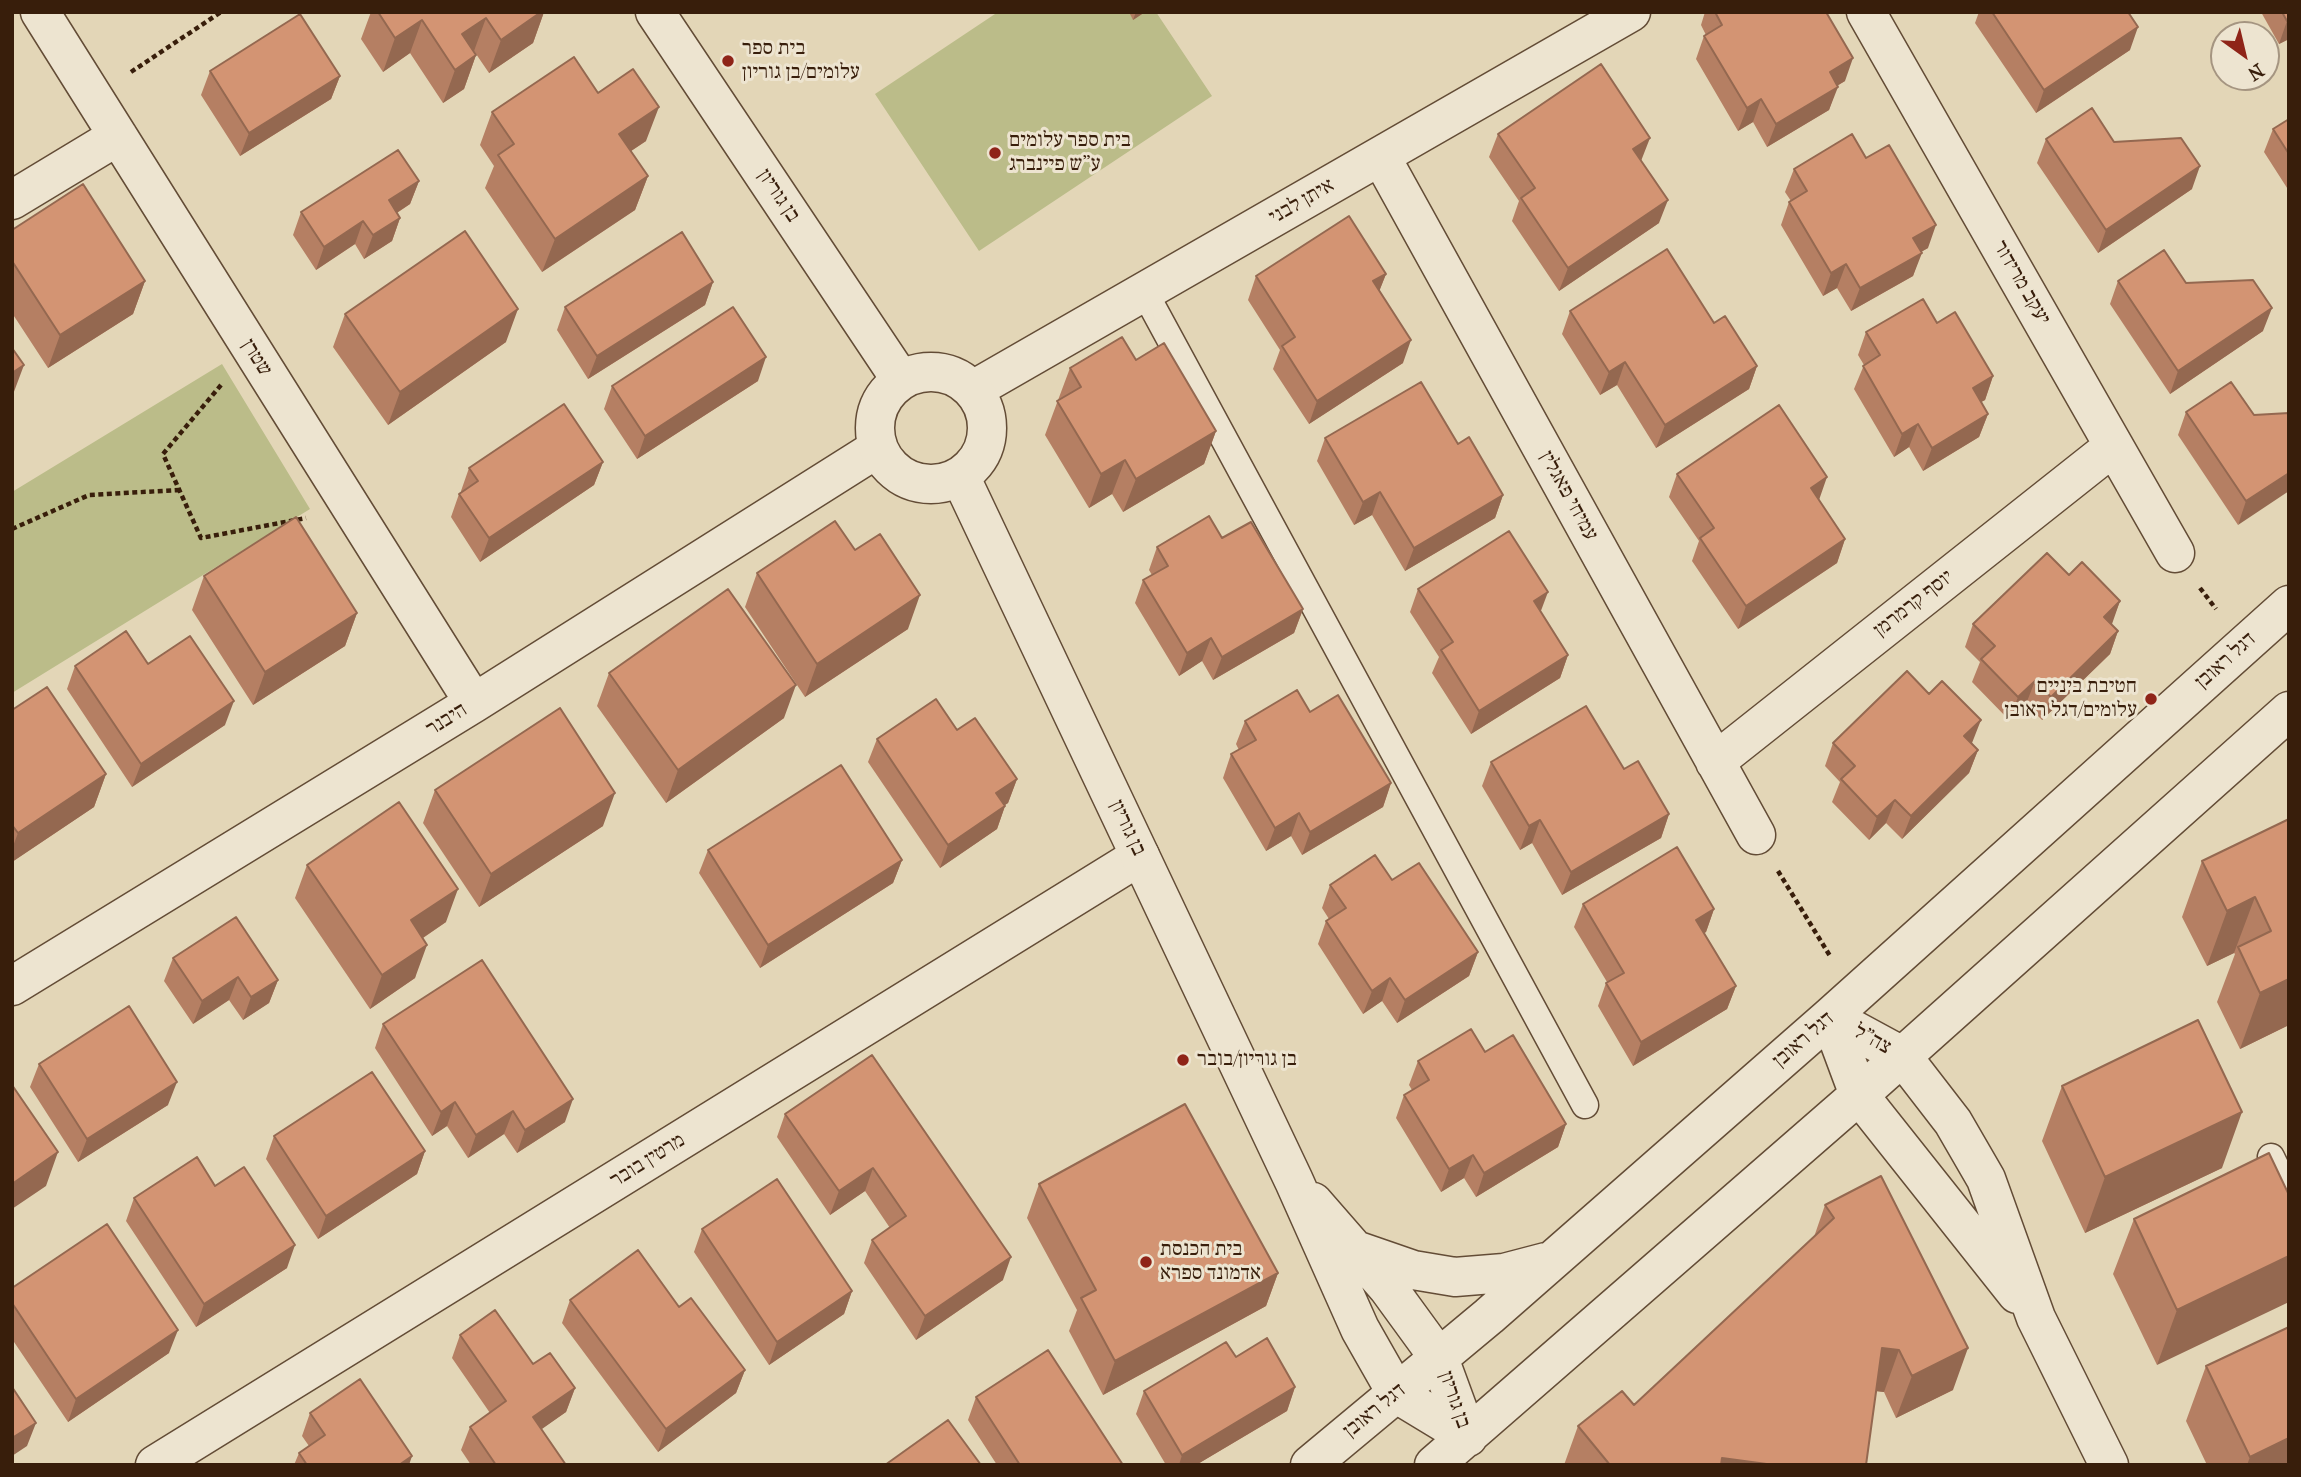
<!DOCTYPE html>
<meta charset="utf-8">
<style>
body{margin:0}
#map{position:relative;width:2301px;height:1477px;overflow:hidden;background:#e3d6b7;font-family:"IM FELL French Canon",serif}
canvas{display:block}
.frame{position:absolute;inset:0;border:14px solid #381e0b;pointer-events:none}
.north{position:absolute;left:2210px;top:21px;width:70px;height:70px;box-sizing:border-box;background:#ede4d0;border:2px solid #a59581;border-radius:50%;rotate:146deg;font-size:19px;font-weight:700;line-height:28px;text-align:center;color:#381e0b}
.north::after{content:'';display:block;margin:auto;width:24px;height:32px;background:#8f2418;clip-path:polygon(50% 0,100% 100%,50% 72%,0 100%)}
</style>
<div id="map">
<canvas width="2301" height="1477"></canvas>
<div class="frame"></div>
<div class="north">N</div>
</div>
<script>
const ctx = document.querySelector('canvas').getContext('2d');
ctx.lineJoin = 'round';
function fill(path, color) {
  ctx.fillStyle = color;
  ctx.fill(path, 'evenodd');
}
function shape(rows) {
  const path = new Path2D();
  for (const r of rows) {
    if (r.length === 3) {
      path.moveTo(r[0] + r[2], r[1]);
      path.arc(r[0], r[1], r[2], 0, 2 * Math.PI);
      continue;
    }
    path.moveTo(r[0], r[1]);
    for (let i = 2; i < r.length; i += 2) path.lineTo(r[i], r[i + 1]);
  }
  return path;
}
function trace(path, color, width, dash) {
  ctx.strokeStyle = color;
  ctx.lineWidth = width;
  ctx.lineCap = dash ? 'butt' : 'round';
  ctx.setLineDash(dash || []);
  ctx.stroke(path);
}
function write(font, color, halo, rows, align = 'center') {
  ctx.font = font + ' "IM FELL French Canon","Frank Ruhl Libre",serif';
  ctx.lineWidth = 6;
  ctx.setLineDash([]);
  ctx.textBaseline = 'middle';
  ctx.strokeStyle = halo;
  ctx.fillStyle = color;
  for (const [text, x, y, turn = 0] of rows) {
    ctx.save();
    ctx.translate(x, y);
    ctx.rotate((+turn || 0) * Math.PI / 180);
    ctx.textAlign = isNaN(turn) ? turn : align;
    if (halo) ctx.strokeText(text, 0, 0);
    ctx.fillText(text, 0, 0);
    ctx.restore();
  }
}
fill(shape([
 [998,12,1156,12,1212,96,979,251,875,94],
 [222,364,310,509,12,693,12,492]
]), '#bbbc89');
const service = shape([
 [1145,293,1585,1105],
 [2271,1157,2289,1194]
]);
const minor = shape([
 [40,12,474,703],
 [1866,12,2175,553],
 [1381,157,1756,835],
 [12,200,118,136],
 [973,390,1631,12],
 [1715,762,2114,446],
 [12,986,474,703,878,448],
 [155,1465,1140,856]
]);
const tertiary = shape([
 [655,12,901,380],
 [931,428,56],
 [960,476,1294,1181,1360,1329,1397,1394,1468,1437],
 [1830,1017,1902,1056,1953,1122,1986,1179,2036,1318,2109,1465],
 [1830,1017,1859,1095,2017,1294],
 [1313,1202,1388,1288,1439,1358,1468,1437],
 [1358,1251,1413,1270,1455,1277,1504,1273,1546,1262],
 [1310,1465,1489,1316,1830,1017,2289,605],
 [1434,1465,1859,1095,2289,711]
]);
trace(service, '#634c36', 29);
trace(minor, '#634c36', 41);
trace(tertiary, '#634c36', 41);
trace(shape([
 [131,72,221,12],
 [221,385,163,454,201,538,306,518],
 [12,529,89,495,179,490],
 [2200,588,2216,609],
 [1778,871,1830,956]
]), '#381e0b', 4.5, [5, 3.5]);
trace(service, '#ede4d0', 26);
trace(minor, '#ede4d0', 38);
trace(tertiary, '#ede4d0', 38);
fill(shape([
 [371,12,544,12,533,43,489,73,474,51,476,55,464,89,443,103,410,53,383,72,361,39],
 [1129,12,1145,12,1133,20],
 [1705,12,1826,12,1845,81,1837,86,1829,110,1767,147,1753,122,1738,131,1696,59,1704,36,1706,35,1701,25],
 [1979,12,2128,12,2130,50,2036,113,1975,23],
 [2261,12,2289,12,2289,39,2279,44],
 [210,71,340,76,331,99,240,156,201,95],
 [598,93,646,141,631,151,648,176,635,210,542,272,485,188,494,166,480,145,492,112],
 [2289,119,2289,191,2264,152,2273,129],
 [1498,134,1641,161,1659,223,1559,291,1512,221,1519,201,1489,157],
 [2046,139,2114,142,2192,189,2098,253,2037,163],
 [1866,158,1928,248,1921,252,1913,276,1851,311,1837,288,1823,296,1781,225,1789,202,1791,201,1785,192,1794,169],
 [419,181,410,204,397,213,400,218,392,241,364,259,355,244,316,270,293,235,301,212],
 [12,230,145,281,133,314,48,368,12,313],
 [1386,274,1379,291,1403,363,1309,424,1273,369,1280,350,1248,300,1256,276],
 [2118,281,2186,283,2263,331,2170,394,2110,304],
 [713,282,705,305,588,379,557,330,565,307],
 [1570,311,1714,323,1757,366,1749,389,1656,448,1617,385,1600,395,1562,334],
 [345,314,506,342,388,425,333,347],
 [1866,332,1993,376,1985,400,1981,402,1988,414,1979,437,1923,471,1909,447,1894,457,1854,389,1864,365,1858,355],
 [1136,360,1216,431,1204,464,1123,512,1112,494,1089,508,1045,435,1070,368],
 [758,381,637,459,604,409,612,386],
 [2186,412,2254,415,2289,413,2238,525,2178,435],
 [1325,438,1458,444,1503,495,1495,518,1405,571,1372,515,1354,525,1317,461],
 [603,462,594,485,480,562,451,517,459,494,461,493,461,491,469,468],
 [1677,474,1819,500,1845,539,1837,563,1738,629,1692,561,1699,541,1669,497],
 [1222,538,1303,609,1294,633,1213,680,1202,661,1179,676,1135,603,1143,580,1152,575,1149,570,1157,547],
 [855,550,908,629,805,697,745,607,757,573],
 [2069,575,2120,601,2111,624,2118,631,2110,654,2042,720,2026,704,2009,720,1972,682,1980,662,1965,647,1973,624],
 [204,576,357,613,345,646,253,705,192,610],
 [1418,589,1541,612,1568,655,1560,678,1471,734,1432,673,1439,657,1410,612],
 [148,664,225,725,132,787,67,689,75,666],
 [609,673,784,718,666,803,597,706],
 [12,710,106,774,94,807,12,862],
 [1310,712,1391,783,1383,807,1302,855,1291,836,1266,851,1223,778,1231,754,1239,750,1236,744,1245,721],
 [957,730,1017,779,1008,803,1005,805,1005,806,997,829,940,868,868,762,877,739],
 [1833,743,1972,743,1978,750,1969,773,1902,839,1886,823,1869,840,1832,802,1840,782,1825,766],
 [1491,762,1624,769,1669,814,1661,838,1562,895,1532,843,1520,850,1482,786],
 [435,790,603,826,479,907,423,823],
 [2289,819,2289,1025,2240,1049,2217,1002,2235,954,2234,953,2207,966,2182,917,2202,861],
 [708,850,902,860,893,883,760,968,699,873],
 [307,865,446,922,423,938,415,978,370,1009,295,898],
 [1392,880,1478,952,1469,976,1397,1023,1382,1001,1363,1014,1318,944,1326,921,1329,919,1322,908,1330,885],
 [1583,904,1714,909,1706,932,1704,933,1736,986,1727,1009,1633,1066,1598,1006,1606,983,1607,982,1574,927],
 [173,958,278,980,269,1003,243,1020,229,1000,193,1024,164,981],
 [383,1024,565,1122,517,1153,504,1134,468,1158,447,1126,432,1136,375,1048],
 [1485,1052,1566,1124,1558,1147,1476,1197,1464,1178,1441,1192,1396,1118,1404,1095,1412,1090,1409,1085,1418,1061],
 [872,1055,1003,1280,916,1340,864,1263,872,1240,890,1228,865,1191,830,1215,777,1137,785,1114],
 [39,1064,168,1105,78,1162,30,1087],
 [2062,1086,2222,1168,2085,1233,2042,1141],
 [274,1136,425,1151,417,1174,318,1239,266,1159],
 [1039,1184,1278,1273,1266,1306,1103,1395,1069,1331,1077,1310,1027,1218],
 [215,1186,287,1268,196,1327,126,1221,134,1198],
 [2289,1195,2157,1365,2113,1274,2134,1219],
 [1825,1205,1953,1390,1896,1418,1884,1392,1876,1391,1866,1465,1564,1465,1578,1426,1634,1405,1814,1237],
 [702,1229,852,1291,844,1314,769,1365,694,1252],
 [12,1288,169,1353,68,1422,12,1339],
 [570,1300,679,1307,745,1370,736,1393,658,1452,562,1323],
 [460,1335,533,1364,575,1388,566,1412,541,1429,566,1465,471,1465,461,1450,470,1427,490,1413,452,1358],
 [1236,1357,1295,1387,1287,1411,1196,1465,1166,1465,1136,1414,1144,1391],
 [2206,1366,2289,1465,2207,1465,2186,1421],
 [976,1397,1123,1465,997,1465,968,1420],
 [310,1413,409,1465,294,1465,299,1453,309,1446,302,1436]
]), '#b57f63');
fill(shape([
 [541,12,544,12,533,43,489,73,501,40],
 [1136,12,1145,12,1133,20],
 [486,18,474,51,462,34],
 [422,20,410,53,383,72,395,38],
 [2289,20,2289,39,2279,44,2287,21],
 [2138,27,2130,50,2036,113,2044,90],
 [476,55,464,89,443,103,455,70],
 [1853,58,1845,81,1821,95,1830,72],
 [340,76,331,99,240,156,249,133],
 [1838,87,1829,110,1767,147,1776,124],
 [1761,99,1753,122,1738,131,1747,108],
 [659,107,646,141,607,167,619,134],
 [1650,138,1641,161,1633,149],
 [2200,166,2192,189,2098,253,2106,230],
 [648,176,635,210,542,272,555,239],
 [419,181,410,204,381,223,389,200],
 [1668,200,1659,223,1559,291,1568,268],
 [400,218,392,241,364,259,373,235],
 [363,221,355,244,316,270,324,247],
 [1936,225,1928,248,1904,261,1913,238],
 [1922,253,1913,276,1851,311,1860,288],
 [1846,264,1837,288,1823,296,1831,273],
 [1386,274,1377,297,1373,281],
 [145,281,133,314,48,368,60,335],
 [713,282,705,305,588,379,597,356],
 [2272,308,2263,331,2170,394,2178,371],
 [518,309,506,342,388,425,400,392],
 [1411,340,1403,363,1309,424,1317,401],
 [766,357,758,381,637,459,645,436],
 [1625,362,1617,385,1600,395,1609,372],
 [24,365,12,397,12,373],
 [1757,366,1749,389,1656,448,1665,425],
 [1993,376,1985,400,1964,411,1973,388],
 [1988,414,1979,437,1923,471,1932,448],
 [1918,424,1909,447,1894,457,1902,434],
 [1216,431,1204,464,1123,512,1136,479],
 [1125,460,1112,494,1089,508,1101,474],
 [603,462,594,485,480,562,489,538],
 [2289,473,2289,491,2238,525,2246,501],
 [1827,477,1819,500,1811,488],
 [1380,492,1372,515,1354,525,1363,502],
 [1503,495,1495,518,1405,571,1414,548],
 [1845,539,1837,563,1738,629,1746,606],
 [1548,592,1539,616,1534,601],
 [920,595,908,629,805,697,817,664],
 [2120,601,2112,624,2095,640,2104,617],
 [1303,609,1294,633,1213,680,1222,657],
 [357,613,345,646,253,705,265,672],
 [2118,631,2110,654,2042,720,2051,697],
 [1211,638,1202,661,1179,676,1187,653],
 [1568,655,1560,678,1471,734,1479,711],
 [2035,681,2026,704,2009,720,2018,697],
 [796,685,784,718,666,803,678,770],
 [234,701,225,725,132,787,141,764],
 [1981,720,1972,743,1956,759,1964,736],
 [1978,750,1969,773,1902,839,1911,816],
 [106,774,94,807,12,862,12,849,18,833],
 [1017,779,1008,803,988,816,996,793],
 [1391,783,1383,807,1302,855,1310,832],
 [615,793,603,826,479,907,491,874],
 [1895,800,1886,823,1869,840,1877,817],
 [1005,806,997,829,940,868,948,845],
 [1299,813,1291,836,1266,851,1275,828],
 [1669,814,1661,838,1562,895,1571,872],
 [1540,820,1532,843,1520,850,1529,826],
 [902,860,893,883,760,968,768,945],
 [458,889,446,922,399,954,411,920],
 [2255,897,2234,953,2207,966,2227,911],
 [1714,909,1706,932,1688,943,1696,920],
 [427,945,415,978,370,1009,382,975],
 [1478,952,1469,976,1397,1023,1405,1000],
 [238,977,229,1000,193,1024,202,1001],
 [1390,978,1382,1001,1363,1014,1372,991],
 [2289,979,2289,1025,2240,1049,2260,993],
 [278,980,269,1003,243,1020,251,997],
 [1736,986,1727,1009,1633,1066,1641,1042],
 [177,1082,168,1105,78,1162,87,1139],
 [573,1099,565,1122,517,1153,525,1130],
 [455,1102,447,1126,432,1136,441,1112],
 [513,1111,504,1134,468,1158,476,1135],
 [2242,1112,2222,1168,2085,1233,2105,1177],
 [1566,1124,1558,1147,1476,1197,1484,1173],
 [425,1151,417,1174,318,1239,326,1216],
 [58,1152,46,1186,12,1209,12,1184],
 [1473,1155,1464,1178,1441,1192,1449,1169],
 [873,1168,865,1191,830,1215,839,1191],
 [295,1245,287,1268,196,1327,204,1304],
 [2289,1256,2289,1302,2157,1365,2177,1310],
 [1011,1257,1003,1280,916,1340,925,1316],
 [1278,1273,1266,1306,1103,1395,1115,1361],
 [852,1291,844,1314,769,1365,777,1342],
 [178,1330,169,1353,68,1422,76,1399],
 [1882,1348,1899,1350,1884,1392,1867,1390],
 [1968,1348,1953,1390,1896,1418,1912,1376],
 [745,1370,736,1393,658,1452,666,1429],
 [1295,1387,1287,1411,1196,1465,1179,1465,1182,1455],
 [575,1388,566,1412,525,1441,533,1417],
 [36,1423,27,1446,12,1456,12,1438],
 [2289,1438,2289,1465,2247,1465,2250,1457],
 [412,1456,409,1465,399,1465],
 [1722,1458,1774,1465,1719,1465]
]), '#946850');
const building = shape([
 [378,12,541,12,501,40,486,18,462,34,476,55,455,70,422,20,395,38,378,12],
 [1715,12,1826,12,1853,58,1830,72,1838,87,1776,124,1761,99,1747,108,1704,36,1722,25,1715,12],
 [1992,12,2128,12,2138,27,2044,90,1992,12],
 [2282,12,2289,12,2289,20,2287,21,2282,12],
 [300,14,340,76,249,133,210,71,300,14],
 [574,57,598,93,633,69,659,107,619,134,648,176,555,239,498,155,514,144,492,112,574,57],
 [1601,64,1650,138,1633,149,1668,200,1568,268,1521,198,1535,188,1498,134,1601,64],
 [2092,108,2114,142,2181,138,2200,166,2106,230,2046,139,2092,108],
 [2289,119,2289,154,2273,129,2289,119],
 [1852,134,1866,158,1889,145,1936,225,1913,238,1922,253,1860,288,1846,264,1831,273,1789,202,1807,191,1794,169,1852,134],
 [398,150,419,181,389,200,400,218,373,235,363,221,324,247,301,212,398,150],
 [83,184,145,281,60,335,12,261,12,230,83,184],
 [1349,216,1386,274,1373,281,1411,340,1317,401,1282,346,1295,337,1256,276,1349,216],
 [465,231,518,309,400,392,345,314,465,231],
 [682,232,713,282,597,356,565,307,682,232],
 [1667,249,1714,323,1725,316,1757,366,1665,425,1625,362,1609,372,1570,311,1667,249],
 [2164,250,2186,283,2253,280,2272,308,2178,371,2118,281,2164,250],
 [1923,299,1937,323,1955,312,1993,376,1973,388,1988,414,1932,448,1918,424,1902,434,1863,366,1880,355,1866,332,1923,299],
 [733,307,766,357,645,436,612,386,733,307],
 [1122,337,1136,360,1164,343,1216,431,1136,479,1125,460,1101,474,1057,401,1081,387,1070,368,1122,337],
 [12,348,24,365,12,373,12,348],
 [1421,382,1458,444,1469,437,1503,495,1414,548,1380,492,1363,502,1325,438,1421,382],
 [2231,382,2254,415,2289,413,2289,473,2246,501,2186,412,2231,382],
 [564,404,603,462,489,538,459,494,478,481,469,468,564,404],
 [1779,405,1827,477,1811,488,1845,539,1746,606,1700,538,1714,528,1677,474,1779,405],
 [1209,516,1222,538,1251,522,1303,609,1222,657,1211,638,1187,653,1143,580,1168,566,1157,547,1209,516],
 [296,517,357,613,265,672,204,576,296,517],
 [835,521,855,550,880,534,920,595,817,664,757,573,835,521],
 [1509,531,1548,592,1534,601,1568,655,1479,711,1441,650,1453,642,1418,589,1509,531],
 [2047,553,2069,575,2082,562,2120,601,2104,617,2118,631,2051,697,2035,681,2018,697,1981,659,1995,646,1973,624,2047,553],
 [728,589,796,685,678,770,609,673,728,589],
 [126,631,148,664,190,636,234,701,141,764,75,666,126,631],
 [1907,671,1929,694,1942,681,1981,720,1964,736,1978,750,1911,816,1895,800,1877,817,1841,779,1855,766,1833,743,1907,671],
 [47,687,106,774,18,833,12,825,12,710,47,687],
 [1297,690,1310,712,1338,695,1391,783,1310,832,1299,813,1275,828,1231,754,1256,740,1245,721,1297,690],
 [936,699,957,730,975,718,1017,779,996,793,1005,806,948,845,877,739,936,699],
 [1586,706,1624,769,1638,761,1669,814,1571,872,1540,820,1529,826,1491,762,1586,706],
 [560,708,615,793,491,874,435,790,560,708],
 [841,765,902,860,768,945,708,850,841,765],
 [399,802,458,889,411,920,427,945,382,975,307,865,399,802],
 [2289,819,2289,979,2260,993,2238,947,2271,931,2255,897,2227,911,2202,861,2289,819],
 [1677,847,1714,909,1696,920,1736,986,1641,1042,1606,983,1624,973,1583,904,1677,847],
 [1375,855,1392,880,1419,863,1478,952,1405,1000,1390,978,1372,991,1326,921,1346,908,1330,885,1375,855],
 [236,917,278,980,251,997,238,977,202,1001,173,958,236,917],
 [482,960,573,1099,525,1130,513,1111,476,1135,455,1102,441,1112,383,1024,482,960],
 [129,1006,177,1082,87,1139,39,1064,129,1006],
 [2198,1020,2242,1112,2105,1177,2062,1086,2198,1020],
 [1471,1029,1485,1052,1513,1035,1566,1124,1484,1173,1473,1155,1449,1169,1404,1095,1429,1080,1418,1061,1471,1029],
 [872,1055,1011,1257,925,1316,872,1240,906,1216,873,1168,839,1191,785,1114,872,1055],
 [372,1072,425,1151,326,1216,274,1136,372,1072],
 [12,1085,58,1152,12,1184,12,1085],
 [1185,1104,1278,1273,1115,1361,1081,1298,1096,1290,1039,1184,1185,1104],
 [2269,1153,2289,1195,2289,1256,2177,1310,2134,1219,2269,1153],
 [197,1157,215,1186,244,1167,295,1245,204,1304,134,1198,197,1157],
 [1881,1176,1968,1348,1912,1376,1899,1350,1882,1348,1866,1465,1774,1465,1722,1458,1721,1465,1610,1465,1578,1426,1622,1391,1634,1405,1834,1218,1825,1205,1881,1176],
 [777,1179,852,1291,777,1342,702,1229,777,1179],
 [107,1224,178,1330,76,1399,12,1303,12,1288,107,1224],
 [638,1250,679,1307,691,1298,745,1370,666,1429,570,1300,638,1250],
 [495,1310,533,1364,550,1353,575,1388,533,1417,566,1465,496,1465,470,1427,506,1401,460,1335,495,1310],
 [2289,1327,2289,1438,2250,1457,2206,1366,2289,1327],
 [1267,1338,1295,1387,1182,1455,1144,1391,1226,1342,1236,1357,1267,1338],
 [1048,1350,1123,1465,1020,1465,976,1397,1048,1350],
 [360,1379,412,1456,399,1465,307,1465,299,1453,325,1435,310,1413,360,1379],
 [12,1387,36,1423,12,1438,12,1387],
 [948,1420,981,1465,885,1465,948,1420]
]);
fill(building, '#d39473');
trace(building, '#946850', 2);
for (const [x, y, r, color] of [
 [728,61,7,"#8f2418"],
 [995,153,7,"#8f2418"],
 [2151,699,7,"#8f2418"],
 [1183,1060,7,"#8f2418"],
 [1146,1262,7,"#8f2418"]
]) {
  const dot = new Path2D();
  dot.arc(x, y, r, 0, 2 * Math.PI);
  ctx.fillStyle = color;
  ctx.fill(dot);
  trace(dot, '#ede4d0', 2.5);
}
write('21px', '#381e0b', '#ede4d0', [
 ["בית ספר",742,49],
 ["עלומים/בן גוריון",742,73],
 ["בית ספר עלומים",1009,141],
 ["ע\"ש פיינברג",1009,165],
 ["חטיבת ביניים",2137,687,"right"],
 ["עלומים/דגל ראובן",2137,711,"right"],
 ["בן גוריון/בובר",1197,1060],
 ["בית הכנסת",1160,1250],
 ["אדמונד ספרא",1160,1274]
], 'left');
write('21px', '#381e0b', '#ede4d0', [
 ["בן גוריון",778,196,56],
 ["איתן לבני",1302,202,-30],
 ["יעקב מרידור",2021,283,60],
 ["שטרן",256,358,58],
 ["עמיחי פאגלין",1568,496,61],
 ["יוסף קרמרמן",1914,604,-38],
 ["דגל ראובן",2226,661,-42],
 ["היבנר",447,720,-32],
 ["בן גוריון",1127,828,65],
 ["דגל ראובן",1804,1040,-41],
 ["צה\"ל",1872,1040,29],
 ["מרטין בובר",648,1161,-32],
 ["בן גוריון",1454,1400,71],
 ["דגל ראובן",1375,1411,-39]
]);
</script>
